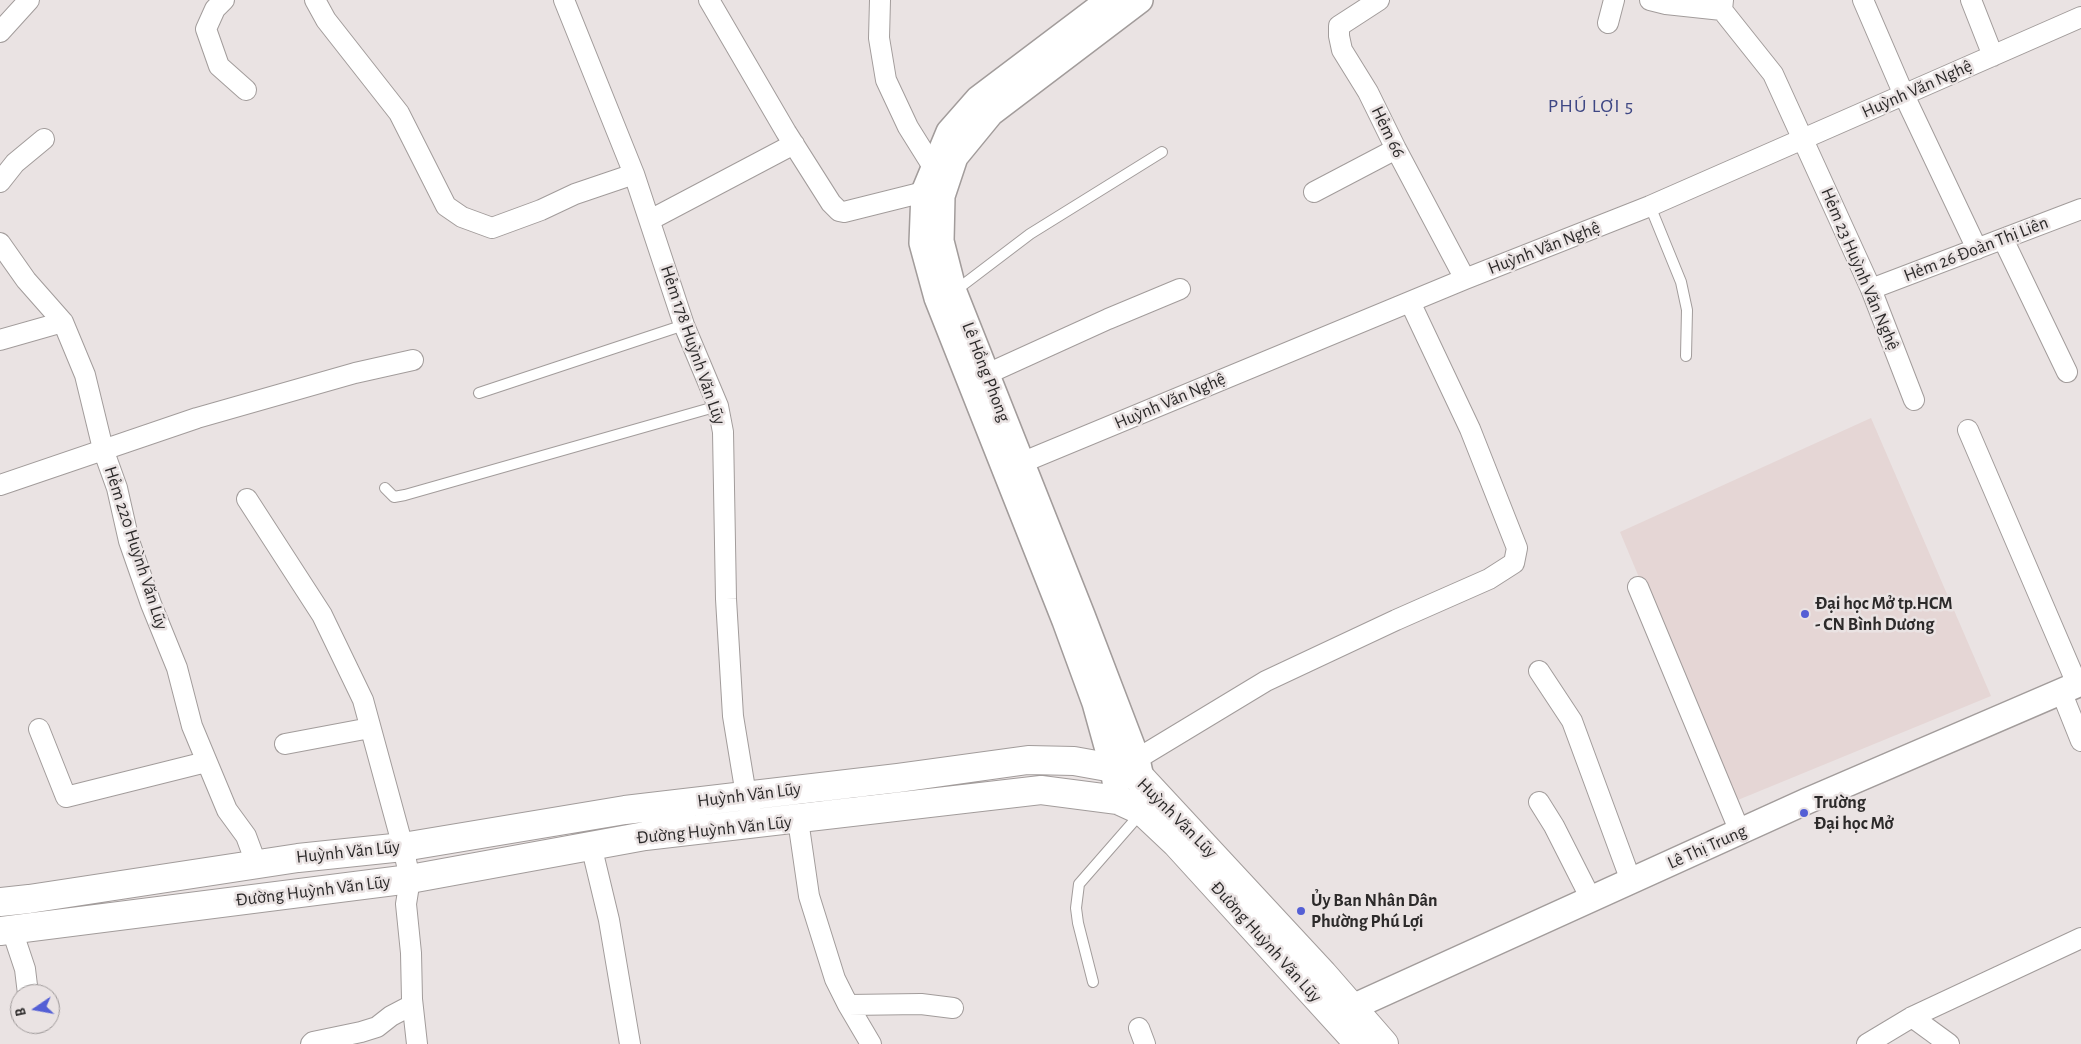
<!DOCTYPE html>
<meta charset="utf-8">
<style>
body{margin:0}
#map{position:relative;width:2081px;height:1044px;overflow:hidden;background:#eae3e3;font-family:"Alegreya Sans",sans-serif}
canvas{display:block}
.north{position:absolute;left:10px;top:984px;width:50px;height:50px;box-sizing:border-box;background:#eae3e3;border:1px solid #9e9999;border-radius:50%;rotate:258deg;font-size:14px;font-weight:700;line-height:20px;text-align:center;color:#2c2a2a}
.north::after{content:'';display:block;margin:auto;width:18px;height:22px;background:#545fd5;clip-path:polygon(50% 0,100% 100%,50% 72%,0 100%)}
</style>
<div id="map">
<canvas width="2081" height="1044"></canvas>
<div class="north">B</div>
</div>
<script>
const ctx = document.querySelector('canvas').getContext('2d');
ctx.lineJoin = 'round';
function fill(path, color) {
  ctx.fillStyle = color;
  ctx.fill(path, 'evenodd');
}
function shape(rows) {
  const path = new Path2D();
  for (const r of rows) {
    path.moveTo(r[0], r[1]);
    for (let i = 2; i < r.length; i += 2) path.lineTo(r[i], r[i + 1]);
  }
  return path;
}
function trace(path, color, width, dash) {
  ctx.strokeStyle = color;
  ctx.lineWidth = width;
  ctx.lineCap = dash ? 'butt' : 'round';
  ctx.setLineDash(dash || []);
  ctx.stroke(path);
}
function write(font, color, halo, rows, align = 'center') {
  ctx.font = font + ' "Alegreya Sans",sans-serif';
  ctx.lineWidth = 5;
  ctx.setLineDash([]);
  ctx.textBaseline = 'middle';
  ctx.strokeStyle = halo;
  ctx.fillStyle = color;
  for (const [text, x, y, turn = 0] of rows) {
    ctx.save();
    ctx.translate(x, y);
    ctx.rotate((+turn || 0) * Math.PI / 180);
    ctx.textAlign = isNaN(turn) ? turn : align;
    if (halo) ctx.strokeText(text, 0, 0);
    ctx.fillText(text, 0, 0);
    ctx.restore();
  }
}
fill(shape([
 [1871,418,1991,696,1733,802,1620,532]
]), '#e5d6d5');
const service = shape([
 [1650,206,1681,282,1687,310,1686,356],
 [955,291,1030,234,1162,152],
 [479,393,684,325],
 [385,488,394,497,405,495,718,406],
 [1093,982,1078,923,1076,908,1079,884,1141,813]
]);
const minor = shape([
 [224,0,215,9,206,29,219,66,246,90],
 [315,0,326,20,399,113,446,206,462,217,492,228,541,210,575,194,634,174],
 [564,0,634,174,684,325,718,406,723,432,726,599,733,716,746,795,750,808],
 [709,0,786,132,831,203,839,211,844,212,924,192],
 [880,0,879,38,886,80,908,127,933,167],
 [1379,0,1339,26,1339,36,1342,50,1368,92,1396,149,1465,279],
 [1650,0,1666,4,1722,10],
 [1723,0,1722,10,1773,74,1871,289,1914,400],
 [1863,0,1904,95,1977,249],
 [1971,0,1993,56],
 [1608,23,1614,0],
 [0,32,29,0],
 [0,182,15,163,44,139],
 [1314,192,1396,149],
 [650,220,794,144],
 [2003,239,2067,372],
 [0,243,26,280,63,322,85,375,103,449,117,488,129,541,151,604,177,668,192,726,227,810,246,836,256,863],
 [1871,289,2081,209],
 [0,340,63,322],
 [987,374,1108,319,1180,289],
 [1968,430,2077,684],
 [1009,468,1465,279,1650,206,2081,17],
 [0,485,197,418,355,373,413,360],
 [247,499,322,615,363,700,403,847,410,879,406,904,411,953,412,999,417,1044],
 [1638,587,1740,832],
 [1539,671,1572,721,1631,881],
 [2061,691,2081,741],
 [39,729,66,797,206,762],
 [285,744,370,728],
 [1137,759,1266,681,1396,620,1489,579,1514,563,1517,548,1470,429,1410,302],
 [1539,802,1554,826,1591,899],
 [798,820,809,896,835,979,848,1005,871,1044],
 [591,845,609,920,630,1044],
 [12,930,25,969,28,994],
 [848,1005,921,1004,953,1008],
 [1912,1017,1949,1044],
 [1139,1028,1145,1044],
 [311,1044,313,1042,361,1032,377,1027,391,1016,412,1005],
 [1867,1044,1912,1017,2081,938]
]);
const tertiary = shape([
 [1109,0,978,99,949,132,924,192,922,243,937,298,1065,621,1095,703,1113,768,1118,800],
 [1140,0,991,113,955,157,942,196,941,241,954,292,1082,615,1137,759,1141,778,1142,796],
 [1338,1021,1353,1007,1807,801,2081,683]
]);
const primary = shape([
 [0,902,29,899,298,858,403,847,625,810,898,778,1028,760,1074,761,1113,768,1141,778,1323,974,1384,1044],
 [0,931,410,879,645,836,1041,790,1118,800,1142,811,1176,843,1359,1044]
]);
trace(service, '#a29c9b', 12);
trace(minor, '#a29c9b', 22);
trace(tertiary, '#a29c9b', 28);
trace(primary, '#a29c9b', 30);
trace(service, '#fff', 10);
trace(minor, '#fff', 20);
trace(tertiary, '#fff', 25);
trace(primary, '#fff', 28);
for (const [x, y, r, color] of [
 [1805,614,5,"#545fd5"],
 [1804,813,5,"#545fd5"],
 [1301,911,5,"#545fd5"]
]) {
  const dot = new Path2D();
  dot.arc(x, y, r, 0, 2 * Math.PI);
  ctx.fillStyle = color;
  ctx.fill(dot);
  trace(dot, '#eae3e3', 2);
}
write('18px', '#2c2a2a', '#eae3e3', [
 ["Huỳnh Văn Nghệ",1917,89,-24],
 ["Hẻm 66",1388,132,64],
 ["Huỳnh Văn Nghệ",1544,248,-21],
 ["Hẻm 26 Đoàn Thị Liên",1976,249,-21],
 ["Hẻm 23 Huỳnh Văn Nghệ",1860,269,67],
 ["Hẻm 178 Huỳnh Văn Lũy",693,345,71],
 ["Lê Hồng Phong",986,372,69],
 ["Huỳnh Văn Nghệ",1170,401,-23],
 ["Hẻm 220 Huỳnh Văn Lũy",136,548,72],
 ["Huỳnh Văn Lũy",749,795,-7],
 ["Huỳnh Văn Lũy",1177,818,45],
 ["Đường Huỳnh Văn Lũy",714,830,-6],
 ["Lê Thị Trung",1707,847,-24],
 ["Huỳnh Văn Lũy",348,852,-6],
 ["Đường Huỳnh Văn Lũy",313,891,-7],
 ["Đường Huỳnh Văn Lũy",1266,942,48]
]);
write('bold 18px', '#2c2a2a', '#eae3e3', [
 ["Đại học Mở tp.HCM",1815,604],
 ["- CN Bình Dương",1815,625],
 ["Trường",1814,803],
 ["Đại học Mở",1814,824],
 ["Ủy Ban Nhân Dân",1311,901],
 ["Phường Phú Lợi",1311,922]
], 'left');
ctx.letterSpacing = '1px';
write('20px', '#3e4784', '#eae3e3', [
 ["PHÚ LỢI 5",1591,106]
]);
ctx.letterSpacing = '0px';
</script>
